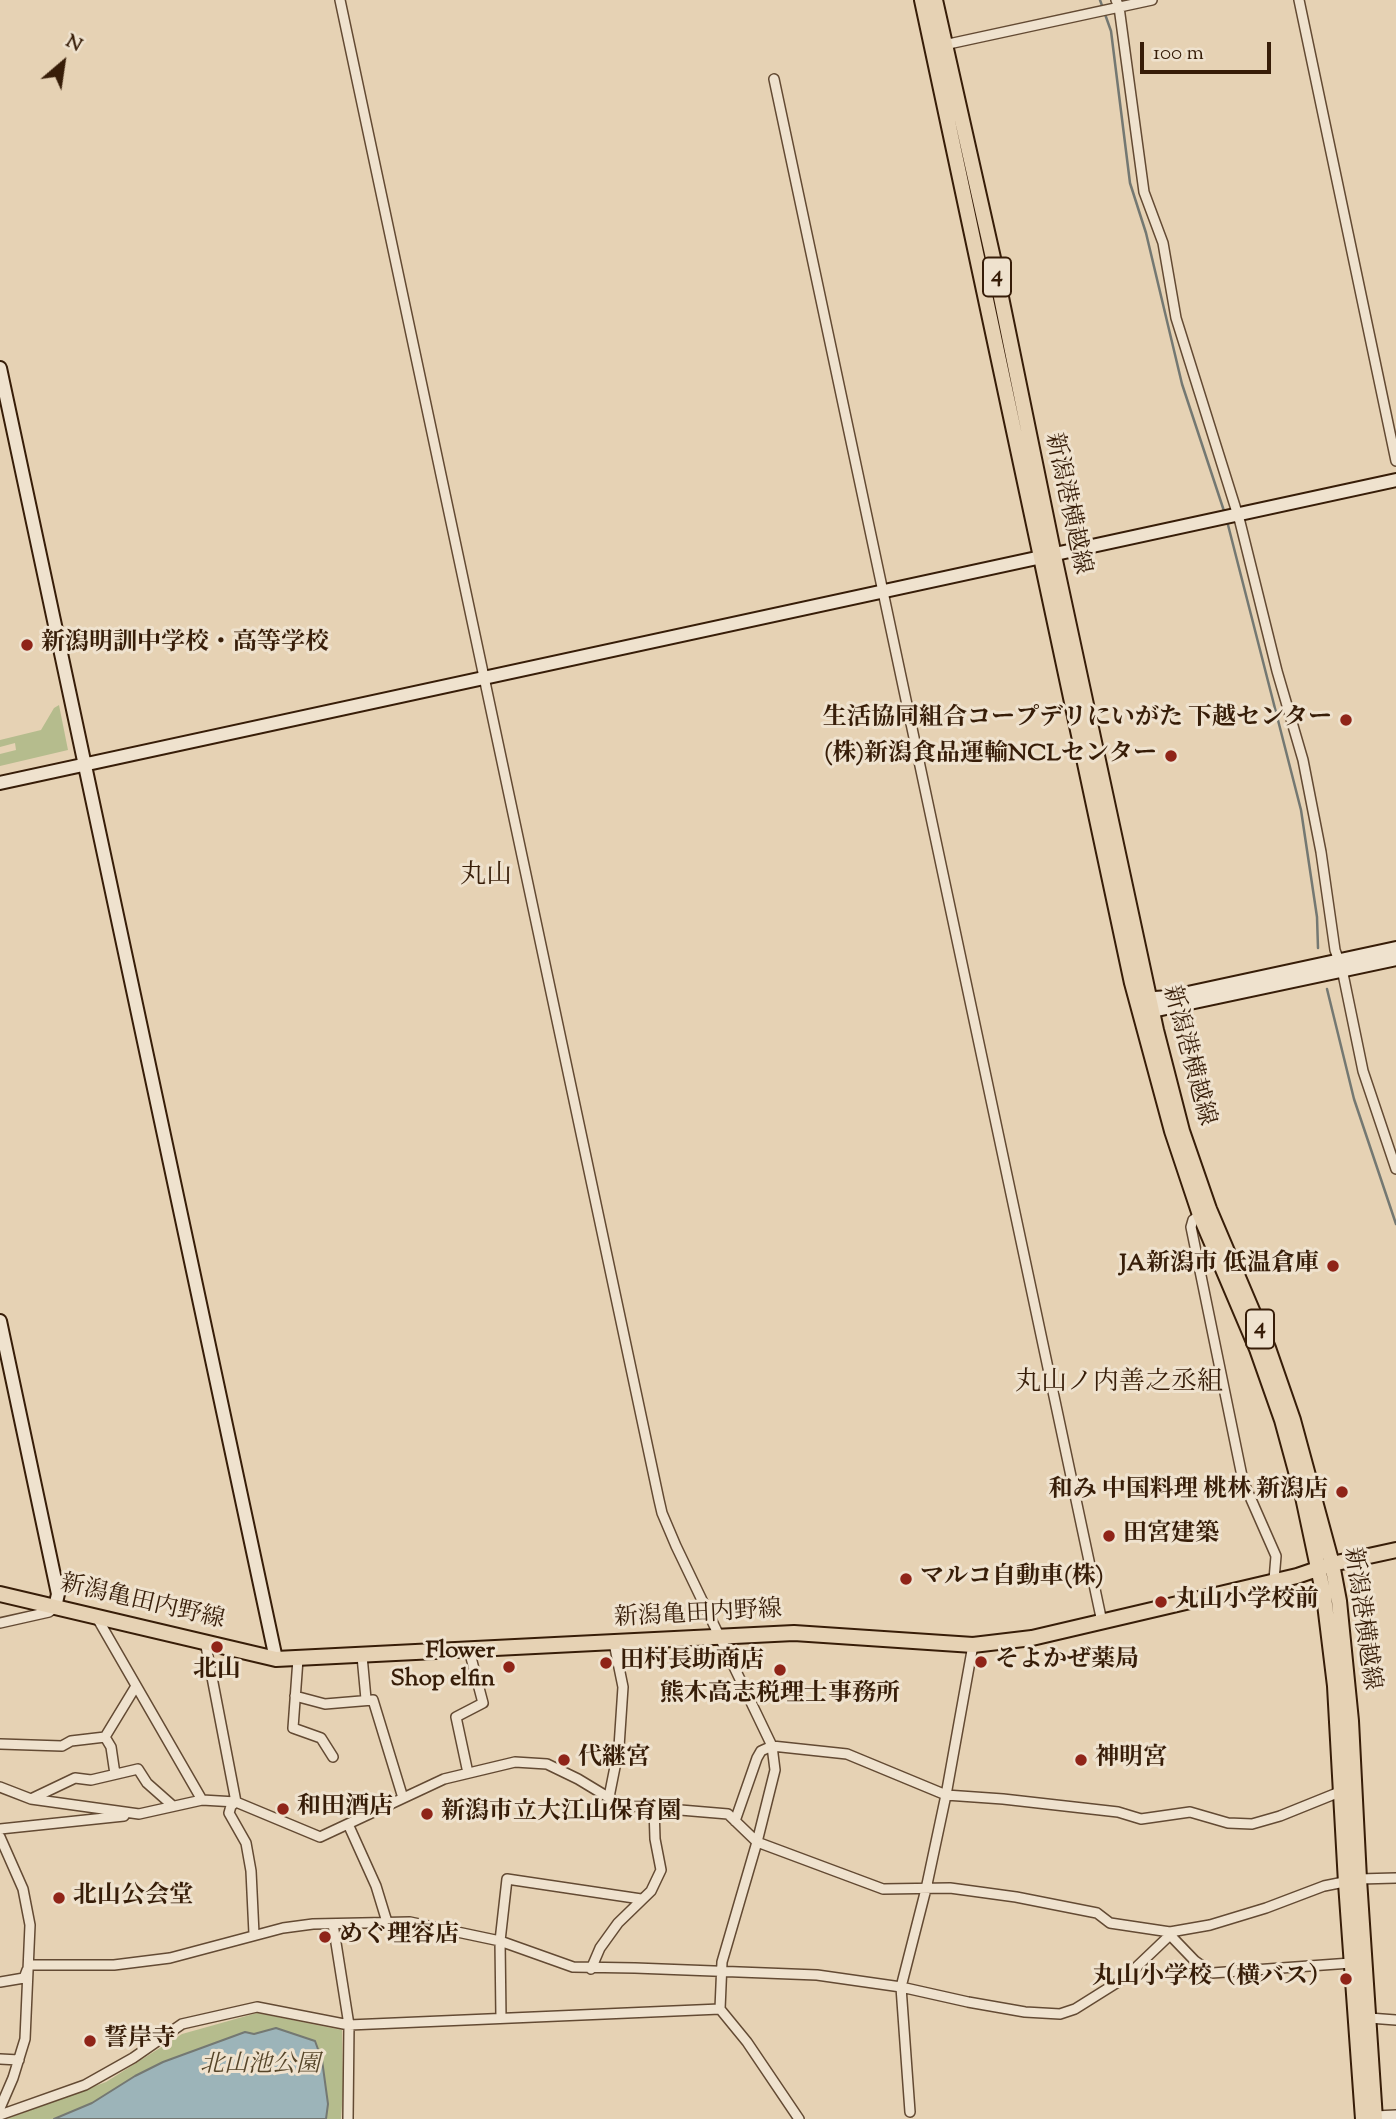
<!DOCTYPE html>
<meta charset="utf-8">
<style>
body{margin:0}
#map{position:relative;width:1396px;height:2119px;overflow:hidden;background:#e6d2b4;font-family:"Sorts Mill Goudy",serif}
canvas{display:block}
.north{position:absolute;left:28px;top:28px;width:70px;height:70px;-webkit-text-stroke:5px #efe2ce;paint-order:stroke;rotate:29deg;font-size:19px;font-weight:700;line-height:28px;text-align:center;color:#371d08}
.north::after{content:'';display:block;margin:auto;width:24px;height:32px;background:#371d08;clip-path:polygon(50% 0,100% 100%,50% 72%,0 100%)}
.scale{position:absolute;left:1140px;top:42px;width:131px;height:32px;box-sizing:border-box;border:4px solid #371d08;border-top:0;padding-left:9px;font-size:21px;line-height:24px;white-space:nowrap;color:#371d08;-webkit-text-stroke:5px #efe2ce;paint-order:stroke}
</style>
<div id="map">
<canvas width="1396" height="2119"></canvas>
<div class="north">N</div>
<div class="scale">100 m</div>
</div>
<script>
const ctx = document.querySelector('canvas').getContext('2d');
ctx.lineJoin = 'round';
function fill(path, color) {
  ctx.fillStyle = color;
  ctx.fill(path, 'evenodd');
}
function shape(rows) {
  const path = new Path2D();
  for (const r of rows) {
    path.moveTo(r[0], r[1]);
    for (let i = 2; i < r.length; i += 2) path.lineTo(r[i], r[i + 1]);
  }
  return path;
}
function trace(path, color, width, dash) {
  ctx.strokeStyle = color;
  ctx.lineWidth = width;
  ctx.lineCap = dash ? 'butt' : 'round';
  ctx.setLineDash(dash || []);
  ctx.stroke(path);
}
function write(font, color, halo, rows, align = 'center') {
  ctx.font = font + ' "Sorts Mill Goudy","Noto Serif JP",serif';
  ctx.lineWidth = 6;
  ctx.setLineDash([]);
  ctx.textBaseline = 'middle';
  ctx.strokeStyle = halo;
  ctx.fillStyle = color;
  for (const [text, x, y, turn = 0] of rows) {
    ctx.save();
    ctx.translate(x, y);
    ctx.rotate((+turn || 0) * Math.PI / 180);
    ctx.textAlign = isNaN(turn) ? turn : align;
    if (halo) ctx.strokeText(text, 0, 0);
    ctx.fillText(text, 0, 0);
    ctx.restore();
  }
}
fill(shape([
 [59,705,68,750,0,766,0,754,16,750,15,743,0,747,0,740,41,730,54,708],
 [257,2013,342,2030,343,2091,341,2119,7,2119,106,2082,182,2034]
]), '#b5bc8d');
const water = shape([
 [276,2028,315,2041,322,2060,328,2104,326,2119,54,2119,92,2103,135,2076,163,2062,245,2032,254,2034,276,2028]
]);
fill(water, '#9cb4b9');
trace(water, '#747872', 2);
trace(shape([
 [1100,0,1111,31,1130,183,1146,233,1182,384,1224,511],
 [1227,521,1301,810,1317,917,1318,948],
 [1327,989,1354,1099,1396,1224]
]), '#747872', 2.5);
const street = shape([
 [340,0,659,1500,662,1513,676,1546,772,1746,775,1770,757,1842,722,1962,720,2009,747,2042,799,2119],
 [1116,0,1119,7,1144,192,1163,243,1176,318,1240,522,1277,671,1303,760,1321,852,1335,950,1342,969,1363,1071,1396,1169],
 [1299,0,1396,461],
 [944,45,1152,0],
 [774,79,1102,1622],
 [1200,1215,1193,1220,1191,1227,1243,1481,1276,1556,1274,1580],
 [96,1616,202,1800],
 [0,1623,49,1612,55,1607],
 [205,1641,236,1802,231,1806,229,1813,246,1843,251,1871,254,1934],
 [362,1656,366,1699],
 [298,1659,293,1728,321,1738,333,1757],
 [295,1696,325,1704,373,1700,403,1798],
 [105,1737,136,1686],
 [0,1744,62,1746,71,1741,105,1737,111,1747,115,1774],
 [468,1773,456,1717,483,1703,469,1650],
 [0,1787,31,1799,139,1814,202,1800,236,1802,320,1837,444,1779,515,1762,547,1764,578,1779,621,1805,728,1814,757,1842,883,1889,950,1888,1016,1897,1097,1913,1110,1923,1170,1932,1210,1925,1266,1908,1324,1886,1359,1879,1396,1878],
 [609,1797,619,1747,623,1687,614,1643],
 [33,1798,75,1778,91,1780,138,1769,147,1783,173,1806],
 [735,1821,757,1758,761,1751,772,1746,847,1754,946,1795,1003,1799,1118,1812,1141,1819,1190,1812,1228,1823,1252,1824,1280,1816,1342,1791],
 [348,1824,376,1886,387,1922],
 [0,1829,124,1816],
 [0,1837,23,1889,30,1925,25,2039,13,2078,0,2108],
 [333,1924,349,2025,348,2119],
 [1170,1935,1195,1961,1212,1973,1351,1963],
 [29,1965,114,1965,170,1958,283,1928,313,1924,410,1922,500,1941,573,1967,635,1968,817,1975,901,1987,968,2002,1025,2012,1060,2014,1075,2009,1126,1977,1170,1935,1170,1932],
 [591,1969,600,1948,618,1923,651,1891,661,1870,655,1839,654,1807],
 [0,1982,24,1978,27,1970],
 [501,2018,500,1941,507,1879,641,1899],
 [1369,2018,1396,2020],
 [0,2059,19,2060],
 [910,2112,901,1987,926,1889,946,1795,973,1645],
 [0,2115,85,2085,133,2058,182,2024,257,2007,349,2025,720,2009],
 [1375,2116,1396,2115]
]);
const secondary = shape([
 [0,368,276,1659],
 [0,783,1396,480],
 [1141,999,1169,997,1396,948],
 [1143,1013,1396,959],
 [0,1321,58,1594,55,1607]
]);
const primary = shape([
 [922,0,1132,983,1172,1131,1200,1215,1257,1349,1282,1420,1303,1497,1324,1596,1335,1686,1346,1883,1363,2119],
 [935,0,993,258,1054,556,1156,1030,1182,1131,1209,1209,1268,1348,1293,1420,1332,1564,1339,1601,1351,1721,1359,1879,1375,2119],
 [0,1594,276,1659,794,1633,973,1645,1032,1638,1297,1576,1332,1564,1396,1550]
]);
trace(street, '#634a33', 12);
trace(secondary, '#371d08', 16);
trace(primary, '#371d08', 18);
trace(street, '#efe2ce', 9);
trace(secondary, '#efe2ce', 12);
trace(primary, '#e6d2b4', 14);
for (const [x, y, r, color] of [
 [27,645,7,"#8f2418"],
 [1346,720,7,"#8f2418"],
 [1171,756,7,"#8f2418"],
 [1333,1266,7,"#8f2418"],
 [1342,1492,7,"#8f2418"],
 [1109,1536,7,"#8f2418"],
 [906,1579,7,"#8f2418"],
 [1161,1602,7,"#8f2418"],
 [217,1647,7,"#8f2418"],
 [981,1662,7,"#8f2418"],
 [606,1663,7,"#8f2418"],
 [509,1667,7,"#8f2418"],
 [780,1670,7,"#8f2418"],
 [564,1760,7,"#8f2418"],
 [1081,1760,7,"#8f2418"],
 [283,1809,7,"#8f2418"],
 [427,1814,7,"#8f2418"],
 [59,1898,7,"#8f2418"],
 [325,1937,7,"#8f2418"],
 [1346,1979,7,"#8f2418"],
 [90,2041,7,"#8f2418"]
]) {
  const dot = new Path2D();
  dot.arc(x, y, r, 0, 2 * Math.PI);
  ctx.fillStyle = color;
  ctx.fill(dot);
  trace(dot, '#efe2ce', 2.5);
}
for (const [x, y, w] of [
 [997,277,28],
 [1260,1329,28]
]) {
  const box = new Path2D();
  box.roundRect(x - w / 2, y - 19.5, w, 39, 5);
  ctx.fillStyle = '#efe2ce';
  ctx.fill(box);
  trace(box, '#371d08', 2);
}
write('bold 23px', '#371d08', null, [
 ["4",997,277],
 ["4",1260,1329]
]);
write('24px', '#371d08', '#efe2ce', [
 ["新潟港横越線",1066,504,78],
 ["新潟港横越線",1187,1056,75],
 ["新潟亀田内野線",142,1604,13],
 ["新潟亀田内野線",698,1616,-3],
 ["新潟港横越線",1360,1619,82]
]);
write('bold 24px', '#371d08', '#efe2ce', [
 ["新潟明訓中学校・高等学校",41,645],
 ["生活協同組合コープデリにいがた 下越センター",1332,720,"right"],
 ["(株)新潟食品運輸NCLセンター",1157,756,"right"],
 ["JA新潟市 低温倉庫",1319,1266,"right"],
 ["和み 中国料理 桃林 新潟店",1328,1492,"right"],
 ["田宮建築",1123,1536],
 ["マルコ自動車(株)",920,1579],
 ["丸山小学校前",1175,1602],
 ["Flower",495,1653,"right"],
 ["Shop elfin",495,1681,"right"],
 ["そよかぜ薬局",995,1662],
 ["田村長助商店",620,1663],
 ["北山",217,1672,"center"],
 ["熊木高志税理士事務所",780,1696,"center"],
 ["代継宮",578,1760],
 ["神明宮",1095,1760],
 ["和田酒店",297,1809],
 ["新潟市立大江山保育園",441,1814],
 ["北山公会堂",73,1898],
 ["めぐ理容店",339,1937],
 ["丸山小学校（横バス）",1332,1979,"right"],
 ["誓岸寺",104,2041]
], 'left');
write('italic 24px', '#564529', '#efe2ce', [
 ["北山池公園",260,2067]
]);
write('26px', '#371d08', '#efe2ce', [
 ["丸山",486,878],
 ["丸山ノ内善之丞組",1119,1385]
]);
</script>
